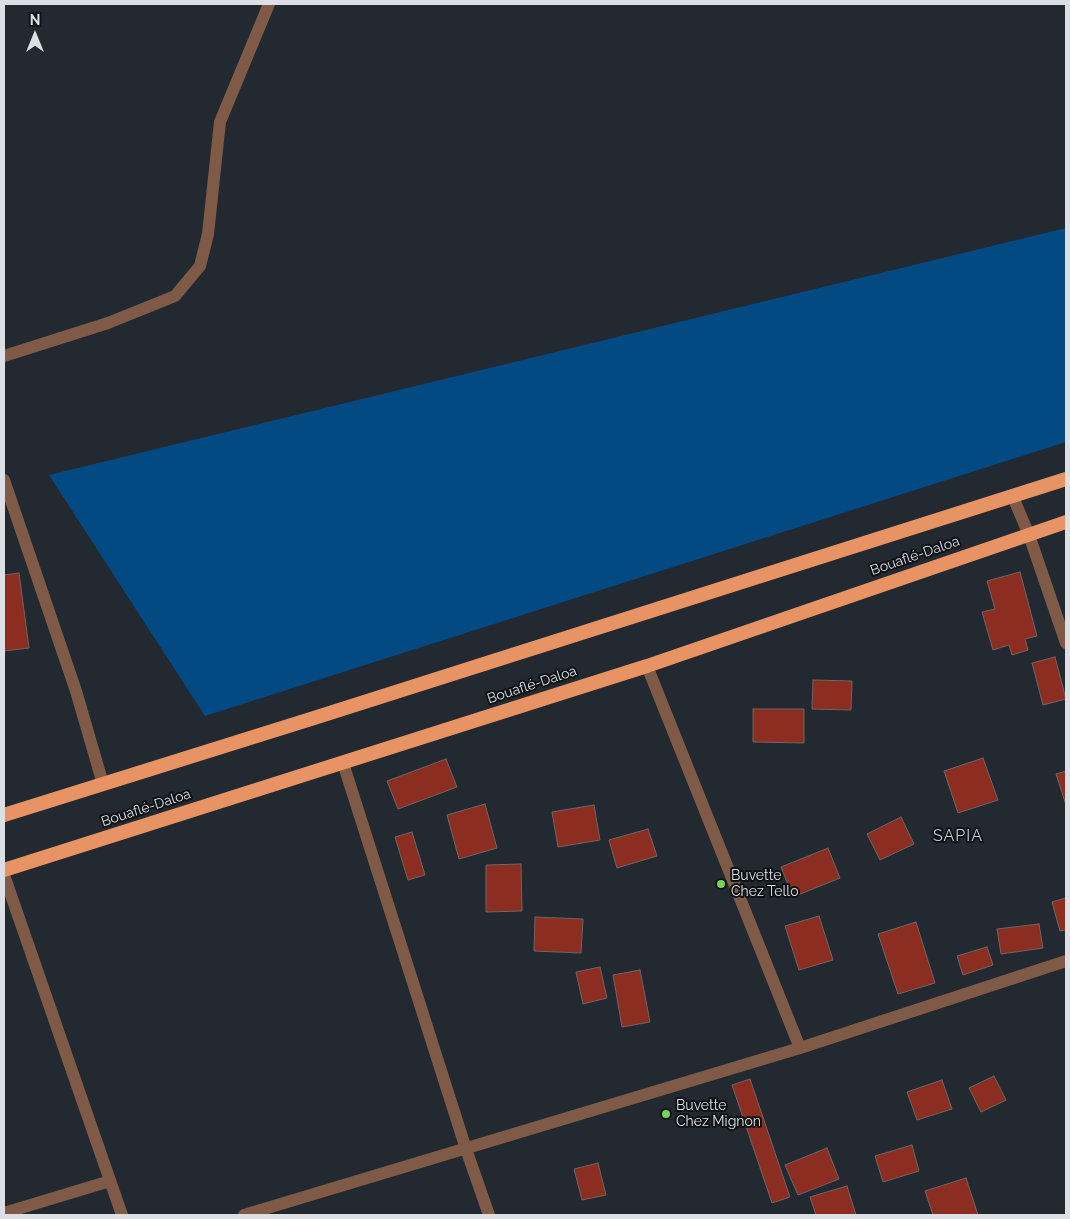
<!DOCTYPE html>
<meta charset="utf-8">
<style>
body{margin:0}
#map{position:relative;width:1070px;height:1219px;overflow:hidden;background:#232930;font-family:Raleway,sans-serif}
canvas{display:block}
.frame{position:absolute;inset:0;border:5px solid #dce0e5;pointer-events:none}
.north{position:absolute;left:10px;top:10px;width:50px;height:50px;-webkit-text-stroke:4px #0f1215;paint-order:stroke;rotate:0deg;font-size:14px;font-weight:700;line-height:20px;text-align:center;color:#dce0e5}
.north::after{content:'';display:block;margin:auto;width:18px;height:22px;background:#dce0e5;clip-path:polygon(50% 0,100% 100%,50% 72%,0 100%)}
</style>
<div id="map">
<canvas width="1070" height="1219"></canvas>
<div class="frame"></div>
<div class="north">N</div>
</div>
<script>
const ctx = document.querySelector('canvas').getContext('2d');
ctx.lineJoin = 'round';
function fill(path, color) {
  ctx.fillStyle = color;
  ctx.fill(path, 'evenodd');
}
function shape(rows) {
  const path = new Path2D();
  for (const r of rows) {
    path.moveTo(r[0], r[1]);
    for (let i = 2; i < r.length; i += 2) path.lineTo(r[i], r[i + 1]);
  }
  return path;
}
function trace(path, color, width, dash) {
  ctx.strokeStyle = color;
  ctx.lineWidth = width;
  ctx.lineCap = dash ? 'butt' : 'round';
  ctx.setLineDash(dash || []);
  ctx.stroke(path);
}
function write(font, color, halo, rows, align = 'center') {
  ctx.font = font + ' Raleway,sans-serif';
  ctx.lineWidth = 4;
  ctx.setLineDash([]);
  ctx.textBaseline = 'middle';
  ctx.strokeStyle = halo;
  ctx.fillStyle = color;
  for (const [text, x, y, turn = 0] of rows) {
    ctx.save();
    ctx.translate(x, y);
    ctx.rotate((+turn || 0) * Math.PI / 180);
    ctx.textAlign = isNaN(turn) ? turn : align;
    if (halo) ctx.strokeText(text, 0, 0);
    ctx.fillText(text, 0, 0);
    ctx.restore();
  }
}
fill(shape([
 [1066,228,1066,442,205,716,49,475]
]), '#044a82');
const building = shape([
 [1020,572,1037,636,1025,639,1028,650,1012,655,1009,645,993,650,982,612,995,609,987,581,1020,572],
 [19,573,29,648,4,651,4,575,19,573],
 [1055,657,1066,699,1043,705,1032,663,1055,657],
 [813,680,852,681,851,710,812,709,813,680],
 [753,709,804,709,804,743,753,742,753,709],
 [983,758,998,800,958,813,944,771,983,758],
 [446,759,457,787,398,809,387,781,446,759],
 [1066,771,1066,805,1056,774,1066,771],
 [485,804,497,848,459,859,447,815,485,804],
 [594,805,600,840,558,847,552,812,594,805],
 [901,817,914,844,880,860,867,834,901,817],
 [648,829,657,856,617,868,609,840,648,829],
 [412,832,425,875,408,880,395,837,412,832],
 [828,848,840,878,793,897,781,867,828,848],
 [521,864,522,911,486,912,486,865,521,864],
 [1066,898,1066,930,1060,931,1052,902,1066,898],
 [819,916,833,960,799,970,785,926,819,916],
 [535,917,583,919,581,953,534,951,535,917],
 [916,922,935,983,898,994,878,934,916,922],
 [1039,924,1043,948,1001,954,997,929,1039,924],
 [987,947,993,965,963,975,957,956,987,947],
 [600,967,607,998,583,1004,576,972,600,967],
 [640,970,650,1022,622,1027,613,975,640,970],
 [994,1076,1006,1100,981,1112,969,1088,994,1076],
 [750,1079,790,1197,772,1203,732,1085,750,1079],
 [942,1080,952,1109,917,1120,907,1092,942,1080],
 [912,1145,919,1171,883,1182,875,1156,912,1145],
 [827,1148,839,1179,798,1195,785,1165,827,1148],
 [598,1163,606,1195,582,1200,574,1169,598,1163],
 [966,1178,978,1215,933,1215,925,1191,966,1178],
 [847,1186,856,1215,816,1215,810,1197,847,1186]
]);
fill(building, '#8b2e21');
trace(building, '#716563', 1);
trace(shape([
 [4,356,108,323,175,296,200,266,208,234,220,122,269,4],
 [4,480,76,691,103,784],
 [1013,497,1029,535,1066,643],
 [647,666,800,1048],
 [343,763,466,1149,489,1215],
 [4,875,122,1215],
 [4,1213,110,1181],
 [244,1215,800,1048,1066,961]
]), '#7f5a46', 12);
trace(shape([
 [4,815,314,718,1066,479],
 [4,870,647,666,1066,522]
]), '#e79364', 14);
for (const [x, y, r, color] of [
 [721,884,5,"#75d25b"],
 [666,1114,5,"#75d25b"]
]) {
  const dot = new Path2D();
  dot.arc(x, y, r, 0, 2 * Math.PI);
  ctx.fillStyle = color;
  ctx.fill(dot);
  trace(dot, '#0f1215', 2);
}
write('14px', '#dce0e5', '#0f1215', [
 ["Bouaflé-Daloa",915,556,-19],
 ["Bouaflé-Daloa",532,685,-18],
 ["Bouaflé-Daloa",146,808,-18]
]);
write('14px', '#dce0e5', '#0f1215', [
 ["Buvette",731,876],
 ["Chez Tello",731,892],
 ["Buvette",676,1106],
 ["Chez Mignon",676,1122]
], 'left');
ctx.letterSpacing = '1px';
write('16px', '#c4cdd6', '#0f1215', [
 ["SAPIA",958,836]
]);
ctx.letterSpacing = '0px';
</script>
